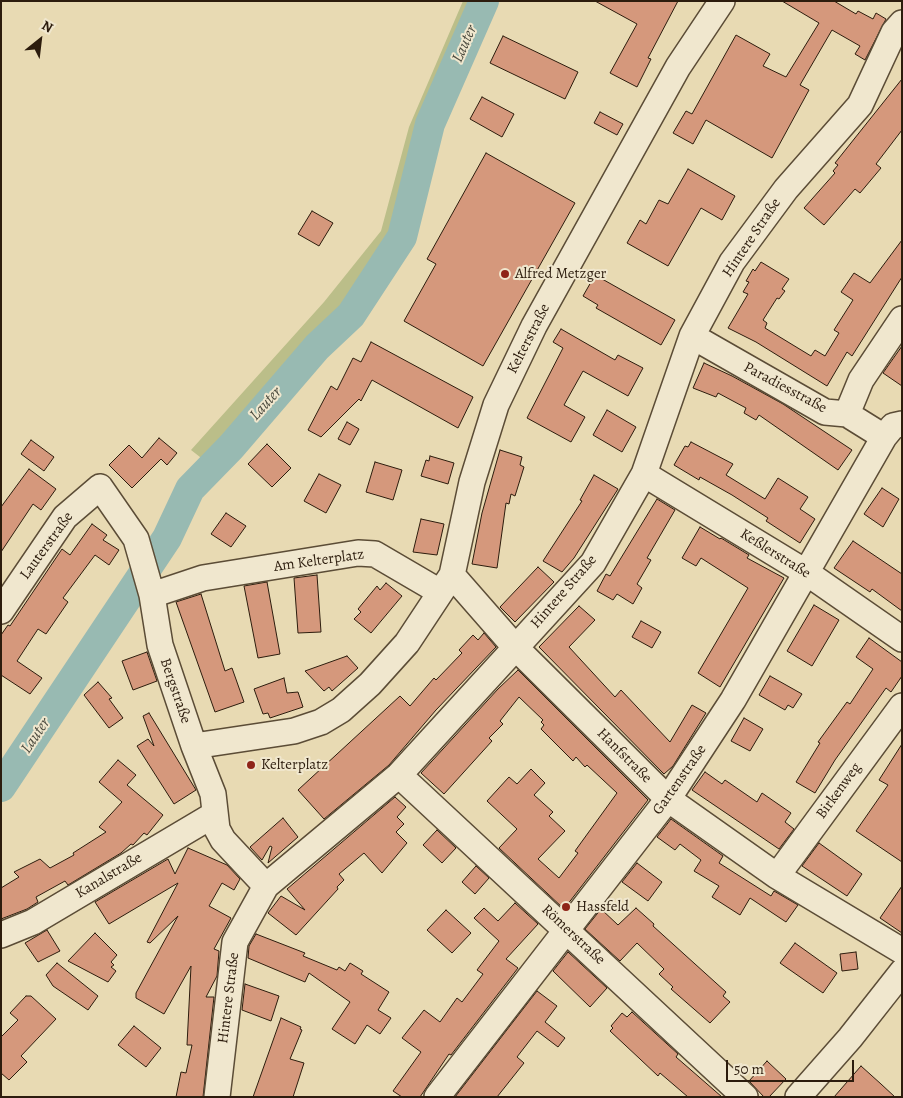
<!DOCTYPE html>
<meta charset="utf-8">
<style>
body{margin:0}
#map{position:relative;width:903px;height:1098px;overflow:hidden;background:#e8dab3;font-family:Alegreya,serif}
canvas{display:block}
.frame{position:absolute;inset:0;border:2px solid #2c1c0d;pointer-events:none}
.north{position:absolute;left:15px;top:15px;width:50px;height:50px;-webkit-text-stroke:4px #f0e7ce;paint-order:stroke;rotate:29deg;font-size:14px;font-weight:700;line-height:20px;text-align:center;color:#2c1c0d}
.north::after{content:'';display:block;margin:auto;width:18px;height:22px;background:#2c1c0d;clip-path:polygon(50% 0,100% 100%,50% 72%,0 100%)}
.scale{position:absolute;left:726px;top:1060px;width:128px;height:22px;box-sizing:border-box;border:2px solid #2c1c0d;border-top:0;padding-left:6px;font-size:15px;line-height:18px;white-space:nowrap;color:#2c1c0d;-webkit-text-stroke:4px #f0e7ce;paint-order:stroke}
</style>
<div id="map">
<canvas width="903" height="1098"></canvas>
<div class="frame"></div>
<div class="north">N</div>
<div class="scale">50 m</div>
</div>
<script>
const ctx = document.querySelector('canvas').getContext('2d');
ctx.lineJoin = 'round';
function fill(path, color) {
  ctx.fillStyle = color;
  ctx.fill(path, 'evenodd');
}
function shape(rows) {
  const path = new Path2D();
  for (const r of rows) {
    path.moveTo(r[0], r[1]);
    for (let i = 2; i < r.length; i += 2) path.lineTo(r[i], r[i + 1]);
  }
  return path;
}
function trace(path, color, width, dash) {
  ctx.strokeStyle = color;
  ctx.lineWidth = width;
  ctx.lineCap = dash ? 'butt' : 'round';
  ctx.setLineDash(dash || []);
  ctx.stroke(path);
}
function write(font, color, halo, rows, align = 'center') {
  ctx.font = font + ' Alegreya,serif';
  ctx.lineWidth = 4;
  ctx.setLineDash([]);
  ctx.textBaseline = 'middle';
  ctx.strokeStyle = halo;
  ctx.fillStyle = color;
  for (const [text, x, y, turn = 0] of rows) {
    ctx.save();
    ctx.translate(x, y);
    ctx.rotate((+turn || 0) * Math.PI / 180);
    ctx.textAlign = isNaN(turn) ? turn : align;
    if (halo) ctx.strokeText(text, 0, 0);
    ctx.fillText(text, 0, 0);
    ctx.restore();
  }
}
fill(shape([
 [463,1,492,1,437,128,409,243,361,320,218,471,191,450,324,302,381,231,409,127]
]), '#bbbe89');
trace(shape([
 [1,787,167,538,190,489,231,447,317,347,351,315,402,237,430,124,484,1]
]), '#98bab2', 30);
const building = shape([
 [595,1,678,1,648,58,651,59,637,87,610,73,637,24,595,1],
 [782,1,834,1,856,14,858,11,873,19,876,13,886,19,865,60,855,54,860,46,832,30,800,85,809,90,772,158,706,120,693,144,673,133,686,111,692,114,736,35,770,54,763,66,786,77,819,23,782,1],
 [503,36,578,72,565,99,490,63,503,36],
 [902,79,902,130,876,164,881,168,860,193,855,189,824,225,804,208,835,173,833,171,838,165,835,163,902,79],
 [482,97,514,114,502,137,470,119,482,97],
 [600,112,623,124,617,135,594,123,600,112],
 [486,153,575,203,483,366,404,321,436,264,427,259,486,153],
 [688,169,735,196,722,220,701,208,668,266,627,243,640,220,646,224,659,200,668,204,688,169],
 [312,211,333,223,319,246,298,234,312,211],
 [902,240,902,277,852,356,847,352,827,386,756,342,728,328,748,294,743,292,749,282,746,281,753,269,755,271,761,262,789,279,782,289,785,291,779,299,777,298,763,320,767,323,765,328,811,356,815,350,825,356,839,333,834,330,853,300,841,292,854,273,870,283,902,240],
 [595,275,675,320,661,345,596,308,598,305,583,296,595,275],
 [561,329,615,360,618,355,643,368,628,396,583,371,564,405,585,417,571,442,527,418,563,348,553,342,561,329],
 [371,342,473,397,458,428,372,380,361,401,359,399,321,437,308,430,331,386,337,390,353,358,361,362,371,342],
 [902,346,902,386,883,373,902,346],
 [704,363,732,376,783,404,852,450,838,470,759,415,756,420,744,413,746,408,718,393,716,397,693,388,704,363],
 [607,410,636,427,622,452,593,435,607,410],
 [347,422,359,429,350,445,338,439,347,422],
 [159,438,177,453,167,465,161,459,132,488,109,465,129,445,142,458,159,438],
 [31,440,54,457,44,471,21,454,31,440],
 [691,442,733,464,726,475,765,499,778,478,808,497,800,509,815,519,800,543,766,521,768,518,732,495,700,477,699,480,674,465,685,446,688,447,691,442],
 [267,444,291,468,272,487,248,464,267,444],
 [500,450,522,457,520,465,524,467,515,496,511,494,509,504,506,503,497,568,472,564,482,513,500,450],
 [430,456,454,463,448,484,421,476,426,460,429,461,430,456],
 [375,462,402,470,393,500,366,492,375,462],
 [29,469,56,489,41,510,33,504,1,552,1,507,29,469],
 [319,474,341,485,326,513,304,501,319,474],
 [594,475,618,489,574,558,562,572,543,561,582,501,580,500,594,475],
 [882,488,899,499,883,527,864,514,882,488],
 [657,499,675,510,647,558,651,560,637,584,642,588,633,604,617,594,613,600,597,591,606,574,610,576,657,499],
 [226,513,246,526,231,547,211,534,226,513],
 [421,519,444,524,437,555,413,552,421,519],
 [92,524,107,535,103,540,119,550,109,565,95,555,63,598,68,602,46,634,38,629,17,661,42,678,30,694,1,675,1,635,8,625,10,626,62,549,70,555,92,524],
 [700,527,720,539,721,538,749,555,747,558,784,578,720,687,698,673,748,588,701,558,696,566,682,558,700,527],
 [853,541,902,574,902,611,872,589,870,592,834,568,853,541],
 [538,567,554,582,515,622,500,607,538,567],
 [317,575,321,632,298,633,294,578,317,575],
 [267,582,280,654,258,658,244,586,267,582],
 [386,583,402,596,371,633,354,619,361,612,358,609,377,586,380,590,386,583],
 [201,594,225,671,232,668,244,702,215,712,176,602,201,594],
 [814,605,839,620,812,666,787,651,814,605],
 [579,606,595,620,569,647,615,697,621,690,670,742,692,705,706,713,673,766,664,774,539,647,579,606],
 [641,621,661,632,652,648,632,637,641,621],
 [484,633,496,647,436,710,389,765,324,819,298,790,400,696,410,706,434,678,436,680,462,653,459,650,473,635,478,640,484,633],
 [869,638,902,662,902,676,891,692,886,688,835,760,815,793,796,782,820,743,818,742,847,702,850,704,873,669,856,657,869,638],
 [147,652,157,681,133,690,122,661,147,652],
 [347,656,358,668,332,691,329,687,324,691,305,671,347,656],
 [518,670,648,800,564,909,499,848,517,829,487,801,509,777,517,784,531,769,545,783,534,795,553,812,549,816,565,831,538,859,559,878,578,853,575,851,617,793,587,765,585,767,576,757,573,761,541,729,544,725,541,722,543,720,519,697,500,721,503,724,489,738,492,741,444,794,421,773,498,689,518,670],
 [770,676,802,694,793,708,788,705,785,710,759,695,770,676],
 [284,678,287,693,298,692,303,707,270,718,268,713,263,714,254,689,284,678],
 [98,682,112,698,109,699,123,718,109,728,84,695,98,682],
 [149,713,196,790,174,804,137,746,148,739,154,746,143,716,149,713],
 [744,718,763,729,750,751,731,741,744,718],
 [902,744,902,862,856,831,888,785,879,780,902,744],
 [118,760,136,775,127,785,163,815,147,835,144,833,133,845,131,844,121,853,68,885,65,881,36,897,38,902,27,909,1,919,1,888,19,877,14,872,40,859,50,868,74,855,73,853,106,832,99,827,122,802,99,782,118,760],
 [705,772,722,784,725,780,757,802,762,793,791,813,785,822,794,829,779,849,692,790,705,772],
 [395,797,406,807,397,817,404,824,396,832,407,843,382,873,364,853,339,874,344,880,337,887,338,889,296,935,268,913,281,896,305,910,287,889,395,797],
 [283,818,298,837,268,863,272,847,270,846,262,860,250,847,283,818],
 [671,819,723,856,719,863,771,896,774,891,798,905,786,922,750,898,740,915,712,897,719,886,694,871,701,860,680,844,675,850,657,837,671,819],
 [437,830,456,848,442,863,423,845,437,830],
 [819,843,862,874,847,896,802,866,819,843],
 [188,848,227,865,240,879,234,890,222,883,209,906,231,918,214,949,219,951,217,976,206,997,214,997,203,1097,176,1097,181,1072,186,1073,192,1045,187,1045,191,966,164,1014,136,998,136,993,178,916,150,943,147,942,178,883,109,924,95,902,168,859,175,874,188,848],
 [637,863,662,882,648,901,622,882,637,863],
 [476,866,489,878,475,894,462,882,476,866],
 [902,886,902,933,880,918,902,886],
 [515,903,538,924,506,959,518,968,451,1055,449,1054,420,1097,402,1097,393,1091,421,1052,402,1038,424,1010,440,1022,457,998,462,1002,483,974,477,970,499,941,474,918,484,908,498,921,515,903],
 [636,908,654,924,653,926,726,992,723,996,730,1002,710,1023,671,989,673,987,659,974,664,969,637,943,620,961,585,929,601,909,618,925,636,908],
 [446,910,471,933,452,953,427,930,446,910],
 [47,930,60,951,38,962,25,943,47,930],
 [95,933,117,955,111,962,114,965,111,967,116,971,108,982,68,961,95,933],
 [256,934,305,953,303,956,337,970,339,967,345,971,350,963,363,971,361,974,389,992,378,1010,391,1018,380,1034,367,1025,355,1044,332,1029,350,1002,309,973,305,982,248,958,249,946,256,934],
 [795,943,837,973,823,993,780,963,795,943],
 [568,952,607,988,590,1007,553,971,568,952],
 [856,952,858,969,842,971,840,954,856,952],
 [57,963,98,996,88,1010,53,986,46,975,57,963],
 [245,984,279,996,271,1021,242,1010,245,984],
 [537,991,557,1006,545,1022,565,1038,558,1047,537,1031,517,1057,524,1063,497,1097,455,1097,537,991],
 [26,996,31,996,56,1019,21,1056,27,1062,9,1080,1,1073,1,1037,18,1020,10,1013,26,996],
 [632,1012,678,1054,676,1057,722,1097,688,1097,660,1073,658,1076,640,1059,610,1031,613,1028,611,1026,622,1013,627,1017,632,1012],
 [281,1018,301,1027,300,1029,302,1030,290,1059,304,1063,293,1097,253,1097,281,1018],
 [134,1026,161,1048,146,1067,118,1045,134,1026],
 [767,1061,786,1079,769,1097,764,1097,749,1081,767,1061],
 [861,1066,881,1084,895,1097,834,1097,861,1066]
]);
fill(building, '#d5987c');
trace(building, '#2c1c0d', 1);
const minor = shape([
 [692,336,825,412,847,414,884,437,893,426,902,424],
 [847,414,861,380,902,319],
 [644,474,807,573,902,639],
 [452,575,515,647,668,799,777,876,902,951],
 [152,595,203,578,358,553,375,554,440,592],
 [1,611,65,517,100,487,136,539,152,595,160,645,194,746,213,794,217,829,223,840,266,886],
 [194,746,294,731,321,722,341,710,370,684,407,643,452,575,472,482,496,405,534,326,678,67,722,1],
 [399,775,745,1097],
 [777,876,902,706],
 [1,935,33,922,215,814],
 [217,1097,235,942,266,886,399,775,593,563,644,474,692,336,732,262,786,189,860,105,894,32,902,23],
 [437,1097,668,799,733,700,884,437],
 [798,1097,850,1038,902,972]
]);
trace(minor, '#5b4c36', 28);
trace(minor, '#f0e7ce', 25);
for (const [x, y, r, color] of [
 [505,274,5,"#8f2418"],
 [251,765,5,"#8f2418"],
 [566,907,5,"#8f2418"]
]) {
  const dot = new Path2D();
  dot.arc(x, y, r, 0, 2 * Math.PI);
  ctx.fillStyle = color;
  ctx.fill(dot);
  trace(dot, '#f0e7ce', 2);
}
write('15px', '#2c1c0d', '#f0e7ce', [
 ["Hintere Straße",752,238,-56],
 ["Kelterstraße",529,339,-63],
 ["Paradiesstraße",785,388,28],
 ["Lauterstraße",47,546,-54],
 ["Keßlerstraße",775,554,32],
 ["Am Kelterplatz",319,561,-8],
 ["Hintere Straße",564,592,-49],
 ["Bergstraße",175,691,71],
 ["Hanfstraße",624,756,45],
 ["Gartenstraße",680,780,-55],
 ["Birkenweg",839,791,-54],
 ["Kanalstraße",109,876,-31],
 ["Römerstraße",573,935,43],
 ["Hintere Straße",229,998,-83]
]);
write('15px', '#2c1c0d', '#f0e7ce', [
 ["Alfred Metzger",515,274],
 ["Kelterplatz",261,765],
 ["Hassfeld",576,907]
], 'left');
write('italic 16px', '#4c4b3f', '#f0e7ce', [
 ["Lauter",465,44,-66],
 ["Lauter",266,404,-48],
 ["Lauter",36,736,-56]
]);
</script>
